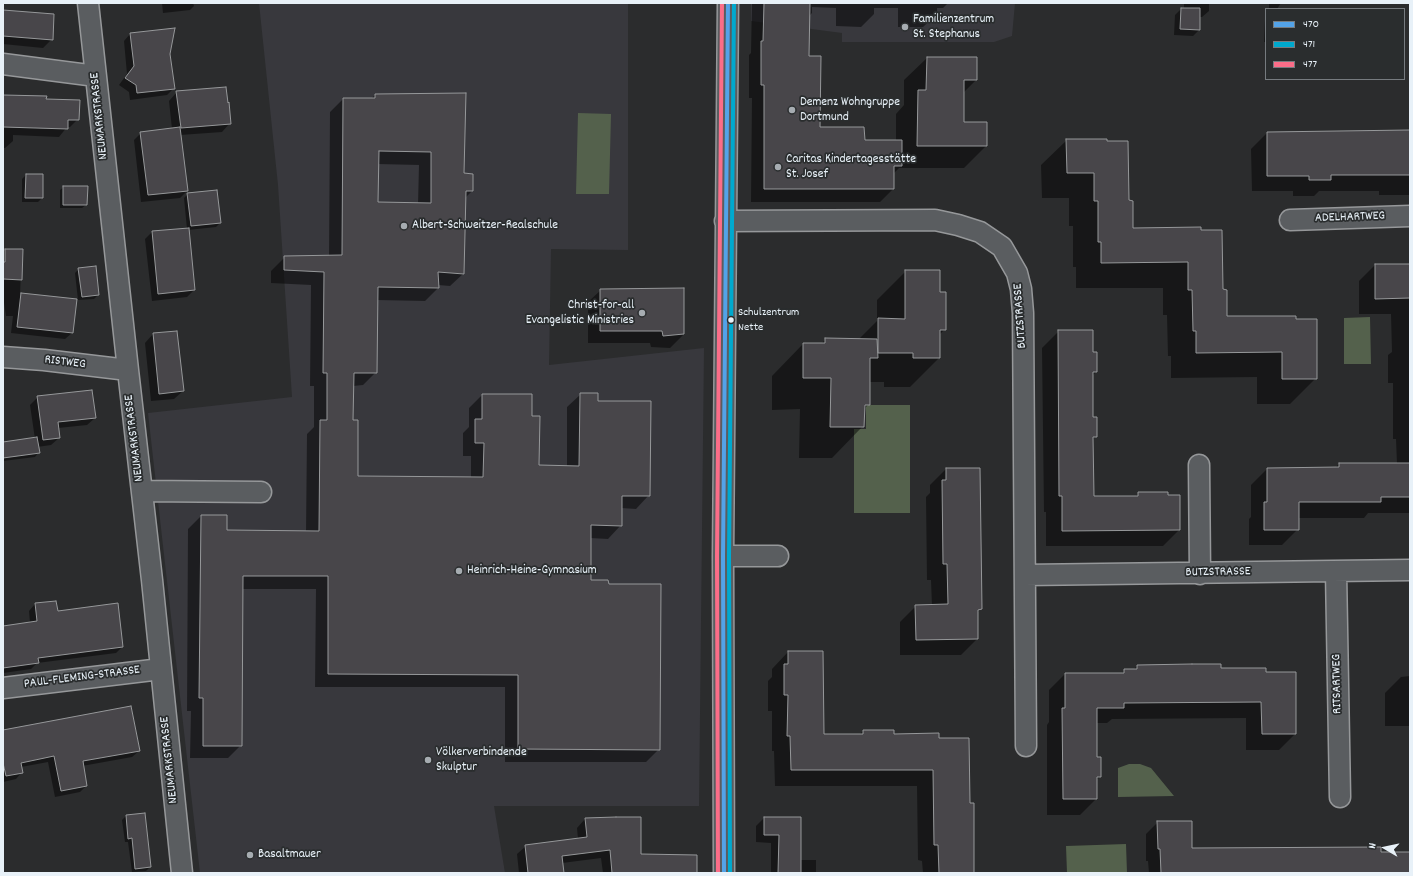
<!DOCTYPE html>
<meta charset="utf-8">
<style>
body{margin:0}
#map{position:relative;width:1413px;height:876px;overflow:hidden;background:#2b2c2d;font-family:Dekko,sans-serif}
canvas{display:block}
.frame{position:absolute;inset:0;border:4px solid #e8f1f8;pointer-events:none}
.legend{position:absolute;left:1265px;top:8px;width:140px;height:72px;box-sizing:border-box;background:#2a2d2e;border:1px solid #767b7f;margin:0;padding:5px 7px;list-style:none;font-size:12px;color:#e8f1f8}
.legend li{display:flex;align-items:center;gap:8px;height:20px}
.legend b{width:20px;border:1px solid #767b7f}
.north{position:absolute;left:1365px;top:828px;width:40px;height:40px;-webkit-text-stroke:3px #2a2d2e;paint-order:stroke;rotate:279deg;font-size:11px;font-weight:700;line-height:16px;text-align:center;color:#e8f1f8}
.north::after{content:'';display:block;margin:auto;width:14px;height:18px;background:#e8f1f8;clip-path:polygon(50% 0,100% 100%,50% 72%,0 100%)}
</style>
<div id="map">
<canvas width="1413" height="876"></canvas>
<div class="frame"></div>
<ul class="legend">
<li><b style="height:5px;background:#53a3e8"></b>470</li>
<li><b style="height:5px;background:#00a9ce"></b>471</li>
<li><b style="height:5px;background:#fb6d88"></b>477</li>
</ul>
<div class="north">N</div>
</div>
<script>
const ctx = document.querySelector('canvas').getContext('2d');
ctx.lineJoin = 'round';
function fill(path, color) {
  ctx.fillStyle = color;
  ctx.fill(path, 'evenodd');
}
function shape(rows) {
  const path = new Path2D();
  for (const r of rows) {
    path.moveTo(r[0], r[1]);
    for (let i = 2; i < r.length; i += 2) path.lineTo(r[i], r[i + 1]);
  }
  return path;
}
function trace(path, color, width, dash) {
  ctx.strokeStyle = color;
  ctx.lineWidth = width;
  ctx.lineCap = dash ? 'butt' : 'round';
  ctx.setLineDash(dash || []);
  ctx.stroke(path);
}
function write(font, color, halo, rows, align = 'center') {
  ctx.font = font + ' Dekko,sans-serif';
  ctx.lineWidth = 3.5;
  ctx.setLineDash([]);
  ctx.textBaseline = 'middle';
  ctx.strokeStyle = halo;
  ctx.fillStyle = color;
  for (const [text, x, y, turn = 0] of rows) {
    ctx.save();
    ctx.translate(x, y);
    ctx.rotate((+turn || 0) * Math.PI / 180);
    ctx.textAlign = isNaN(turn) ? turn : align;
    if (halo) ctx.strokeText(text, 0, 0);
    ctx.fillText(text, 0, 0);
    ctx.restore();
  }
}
fill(shape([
 [259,3,628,3,628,250,551,249,549,365,704,348,699,806,494,806,505,873,200,873,148,413,292,397,278,185],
 [751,3,1015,3,1012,36,994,42,842,42,842,33,751,21]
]), '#38383d');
fill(shape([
 [578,113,611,114,609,194,576,194],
 [1370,317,1371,364,1344,364,1344,318],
 [866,405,910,405,910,513,854,513,854,429,866,429],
 [1129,764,1140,764,1151,768,1174,796,1118,797,1118,768],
 [1126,844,1127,873,1067,873,1066,846]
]), '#54614c');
fill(shape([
 [162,3,193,3,194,6,190,10,163,13],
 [752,3,948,3,943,8,937,8,937,14,923,27,898,27,898,8,874,8,874,14,861,27,836,26,836,8,812,7,812,13,809,16,808,57,819,128,864,141,896,141,896,114,904,105,904,80,927,58,976,58,976,80,963,93,963,123,986,146,964,168,899,168,893,174,893,189,880,202,751,202,752,98,749,98,749,55,751,53],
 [1184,3,1209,3,1209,11,1202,17,1199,17,1199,30,1193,36,1174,35,1175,15,1181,9,1184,9],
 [1269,3,1281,3,1277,9,1269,9],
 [3,11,52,39,43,48,3,44],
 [1266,19,1266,42,1264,42,1265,21],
 [130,34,174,88,167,95,130,100,129,92,119,85,127,74,124,41],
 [177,92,230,123,222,132,180,135,187,191,180,198,141,202,134,140,141,133,172,129,169,101],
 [375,95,463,174,472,191,465,198,464,273,450,286,438,285,438,288,425,301,376,300,376,372,363,385,353,386,352,421,357,477,471,478,471,456,463,456,463,433,469,427,469,408,482,395,531,417,538,466,567,467,567,407,581,394,597,402,649,495,636,509,621,508,621,525,608,539,590,538,590,581,659,749,646,762,505,762,505,687,315,687,316,589,242,589,241,745,228,758,190,758,191,711,187,711,188,529,201,516,226,516,226,531,306,532,307,434,314,427,314,386,310,386,311,285,271,283,271,271,285,257,329,257,330,112,343,99,371,99],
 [377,164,419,165,418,204,377,203],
 [3,96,45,100,78,119,70,127,67,127,59,137,13,135,13,141,5,148,3,148],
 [1410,131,1410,195,1379,195,1379,191,1319,191,1314,196,1293,196,1293,191,1252,191,1251,149,1267,133],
 [1067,140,1128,201,1132,229,1200,228,1222,290,1226,318,1295,317,1316,378,1290,404,1257,404,1257,377,1171,378,1171,356,1168,356,1167,315,1163,315,1163,288,1076,288,1076,267,1073,267,1073,226,1069,226,1069,198,1042,198,1041,165],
 [26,175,42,198,38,202,22,202,22,179],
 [64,187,86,205,82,208,60,208,60,190],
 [188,194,220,223,216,227,188,230,194,290,187,297,152,301,145,239,152,232,187,229,184,198],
 [6,250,22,250,20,294,76,300,72,333,65,339,11,333,13,316,6,316,3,296,3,252],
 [1375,265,1410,265,1410,513,1368,513,1364,518,1298,518,1298,529,1282,545,1249,545,1249,519,1251,517,1251,485,1267,469,1335,468,1339,464,1397,464,1396,439,1393,439,1393,383,1388,383,1388,355,1392,352,1391,314,1359,314,1359,281],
 [79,269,98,295,94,299,78,300,75,273],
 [906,271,939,293,945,329,939,335,939,358,910,387,884,387,884,382,869,382,869,404,863,410,863,426,832,458,799,458,800,409,772,410,772,376,803,344,821,344,825,340,858,340,877,321,877,300],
 [683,289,683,335,670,348,651,347,650,343,588,343,588,302,601,290],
 [176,332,183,391,174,399,151,401,145,343,153,334],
 [1058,332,1092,353,1096,372,1092,376,1092,418,1096,436,1092,440,1093,497,1135,497,1139,493,1179,530,1163,546,1046,546,1046,512,1044,512,1042,348],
 [38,397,95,418,87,425,58,428,59,438,51,445,37,447,38,453,35,457,3,461,3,443,35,439,30,405],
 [946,469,981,609,977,613,977,639,961,655,900,655,900,622,916,606,932,606,931,580,927,580,926,497,930,493,930,485],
 [56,602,57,612,122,647,116,653,37,663,31,669,3,673,3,626,30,623,29,611,35,604],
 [788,652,822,735,859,735,863,731,938,739,969,804,973,873,923,873,922,861,918,860,917,786,775,786,774,751,772,751,772,711,768,711,768,681,772,677,772,669],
 [1137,666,1220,669,1265,673,1295,734,1279,750,1246,750,1246,718,1112,719,1107,723,1096,723,1096,758,1100,777,1096,780,1096,799,1080,815,1047,815,1047,725,1049,722,1049,690,1065,674,1121,674,1125,670,1133,670],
 [1410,676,1410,726,1385,726,1385,693,1401,677],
 [3,731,139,751,132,757,82,766,86,786,80,792,55,797,48,762,21,767,22,772,16,779,3,782],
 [126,816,150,867,146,871,132,872,128,842,125,842,122,820],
 [764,818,800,860,816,860,816,873,771,873,771,843,756,842,756,826],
 [585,819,640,855,696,873,603,873,601,858,562,863,563,873,519,873,517,854,526,846,578,839,577,828],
 [1158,822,1191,849,1410,873,1149,873,1148,861,1146,861,1146,834]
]), '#0007');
const building = shape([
 [764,3,810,3,809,56,821,56,820,127,864,127,865,140,902,140,902,166,894,166,894,189,764,189,764,85,761,85,761,41,763,41,764,3],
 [1181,8,1200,8,1200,30,1180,29,1181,8],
 [3,10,54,14,53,40,3,36,3,10],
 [175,28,170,54,175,89,137,93,136,85,125,78,134,66,130,33,175,28],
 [927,57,977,57,977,80,964,80,964,122,987,122,987,146,917,146,918,90,926,90,927,57],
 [226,87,228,103,229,102,231,124,181,128,176,91,226,87],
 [466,93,464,173,473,174,473,191,466,191,464,274,438,272,439,288,378,287,377,373,354,373,353,420,358,420,358,476,483,477,484,443,475,443,475,419,482,419,482,394,532,394,532,416,540,416,539,465,579,466,580,393,598,393,598,401,651,401,650,496,622,496,622,526,591,525,591,580,608,580,609,584,661,584,660,750,518,749,518,675,328,674,328,576,243,576,242,746,203,746,203,698,199,698,201,515,227,515,227,530,319,531,320,420,327,420,327,373,323,373,324,272,284,270,284,256,342,255,343,98,375,98,375,94,466,93],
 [379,151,431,152,431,203,378,202,379,151],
 [3,95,47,96,46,99,80,100,79,120,68,120,68,129,3,127,3,95],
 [180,127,188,191,148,195,140,132,180,127],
 [1410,130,1410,175,1331,175,1331,180,1309,180,1309,176,1267,176,1267,132,1410,130],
 [1066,139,1107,139,1107,141,1128,141,1129,200,1133,201,1133,228,1201,227,1201,230,1222,230,1223,289,1227,290,1227,316,1296,316,1296,319,1317,319,1317,379,1282,379,1282,352,1196,353,1196,331,1193,331,1192,290,1188,290,1188,262,1101,263,1101,242,1098,242,1098,201,1094,201,1094,173,1067,173,1066,139],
 [26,174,43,174,43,198,25,198,26,174],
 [63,186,88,186,87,205,63,205,63,186],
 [217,190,221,223,191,226,187,193,217,190],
 [189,228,195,290,158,294,152,231,189,228],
 [5,249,23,249,22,280,3,279,3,262,5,262,5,249],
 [1375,264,1410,264,1410,298,1375,299,1375,264],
 [96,266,99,295,82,297,78,268,96,266],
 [905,270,940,270,940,292,946,292,946,330,940,330,940,358,913,358,913,353,878,353,878,318,905,319,905,270],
 [684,288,684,334,663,336,662,331,600,331,600,289,684,288],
 [21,293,77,299,73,333,17,327,21,293],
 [1058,330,1093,330,1093,352,1097,352,1097,372,1093,372,1093,417,1097,417,1097,437,1093,437,1094,496,1138,496,1138,492,1168,492,1168,495,1180,495,1180,530,1062,531,1062,496,1059,496,1058,330],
 [177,331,184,391,159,394,153,333,177,331],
 [825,338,877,339,878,358,870,358,870,405,865,405,864,427,830,427,831,378,803,378,803,343,825,343,825,338],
 [92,390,96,418,58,422,60,438,43,440,37,396,92,390],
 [37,437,40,453,3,458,3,442,37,437],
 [1339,463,1410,463,1410,497,1381,497,1381,502,1299,502,1299,530,1264,530,1264,502,1267,502,1267,468,1339,467,1339,463],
 [946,468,980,468,982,609,978,610,978,639,916,640,915,605,948,604,947,564,943,564,942,480,946,480,946,468],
 [56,601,58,611,118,603,123,647,38,658,39,663,3,668,3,626,37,621,35,603,56,601],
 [788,651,823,651,824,734,863,734,863,730,894,730,894,734,939,733,939,738,969,738,970,803,974,803,974,873,939,873,938,845,934,845,933,770,791,770,790,736,787,736,788,695,784,695,784,664,788,664,788,651],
 [1192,664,1221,664,1221,668,1266,668,1266,672,1296,672,1296,734,1262,734,1261,702,1124,703,1124,708,1097,708,1097,757,1101,757,1101,777,1097,777,1097,799,1063,799,1062,708,1065,708,1065,673,1124,673,1124,669,1137,669,1137,665,1192,664],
 [131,706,140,751,83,761,87,786,61,791,54,756,21,763,23,773,6,776,3,763,3,730,131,706],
 [145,813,151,867,135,869,132,838,128,839,126,815,145,813],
 [616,817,641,817,641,854,697,855,697,873,612,873,610,850,562,856,564,873,528,873,525,845,587,837,585,818,616,817],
 [764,817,801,817,801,873,778,873,779,835,764,835,764,817],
 [1157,821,1192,821,1192,848,1381,847,1381,852,1410,852,1410,873,1161,873,1160,849,1158,849,1157,821]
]);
fill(building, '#48464a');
trace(building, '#96989a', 1);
const minor = shape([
 [88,3,128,370,152,580,182,873],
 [3,64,96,76],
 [1290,220,1410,216],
 [725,221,935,220,958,225,980,232,1002,247,1017,273,1021,289,1023,313,1026,746],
 [3,357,44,360,128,370],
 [1199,465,1200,574],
 [142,491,261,492],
 [723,556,778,556],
 [1336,571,1340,797],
 [1025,575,1410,570],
 [3,688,161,669],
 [724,873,723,556,728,3]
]);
trace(minor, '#96989a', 23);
trace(minor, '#5a5d60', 20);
trace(shape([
 [724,873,723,556,728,3]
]), '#53a3e8', 4);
trace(shape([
 [730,873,729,556,734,3]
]), '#00a9ce', 4);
trace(shape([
 [718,873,717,556,722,3]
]), '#fb6d88', 4);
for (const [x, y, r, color] of [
 [905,27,4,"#a6acb1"],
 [792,110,4,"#a6acb1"],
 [778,167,4,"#a6acb1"],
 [404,226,4,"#a6acb1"],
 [642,313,4,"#a6acb1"],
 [731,320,3.5,"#e8f1f8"],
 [459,571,4,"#a6acb1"],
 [428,760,4,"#a6acb1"],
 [250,855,4,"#a6acb1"]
]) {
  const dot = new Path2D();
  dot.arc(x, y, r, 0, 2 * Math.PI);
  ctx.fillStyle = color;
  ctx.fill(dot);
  trace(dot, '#2a2d2e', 1.5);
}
write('12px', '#e8f1f8', '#2a2d2e', [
 ["Schulzentrum",738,313],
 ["Nette",738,328]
], 'left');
write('13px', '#e8f1f8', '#2a2d2e', [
 ["Familienzentrum",913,20],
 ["St. Stephanus",913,35],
 ["Demenz Wohngruppe",800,103],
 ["Dortmund",800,118],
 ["Caritas Kindertagesstätte",786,160],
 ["St. Josef",786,175],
 ["Albert-Schweitzer-Realschule",412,226],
 ["Christ-for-all",634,306,"right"],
 ["Evangelistic Ministries",634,321,"right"],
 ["Heinrich-Heine-Gymnasium",467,571],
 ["Völkerverbindende",436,753],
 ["Skulptur",436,768],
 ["Basaltmauer",258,855]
], 'left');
write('13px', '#e8f1f8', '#2a2d2e', [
 ["NEUMARKSTRASSE",100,116,-96],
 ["ADELHARTWEG",1350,218,-2],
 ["BUTZSTRASSE",1021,316,-94],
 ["RISTWEG",65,363,7],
 ["NEUMARKSTRASSE",135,438,-97],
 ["BUTZSTRASSE",1218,573,-1],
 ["PAUL-FLEMING-STRASSE",82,678,-7],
 ["RITSARTWEG",1338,684,-91],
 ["NEUMARKSTRASSE",170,760,-96]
]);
</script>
